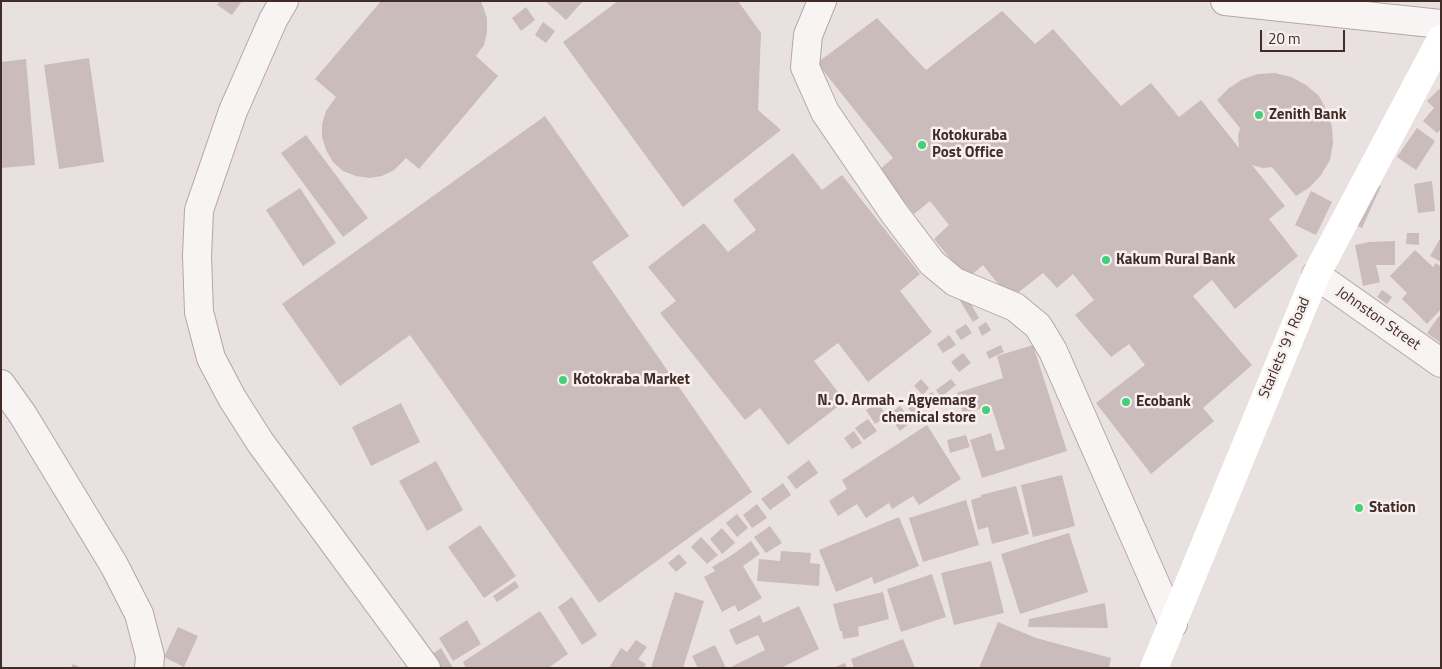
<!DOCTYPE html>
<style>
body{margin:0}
#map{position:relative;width:1442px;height:669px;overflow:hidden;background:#e9e1e0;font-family:"Titillium Web",sans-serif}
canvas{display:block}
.frame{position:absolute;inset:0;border:2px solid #412c28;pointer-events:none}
.scale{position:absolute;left:1260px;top:30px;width:85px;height:22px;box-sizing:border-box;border:2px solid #412c28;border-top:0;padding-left:6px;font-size:15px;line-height:18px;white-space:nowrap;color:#412c28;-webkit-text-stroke:4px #f7f0ef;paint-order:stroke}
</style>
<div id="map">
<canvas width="1442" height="669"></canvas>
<div class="frame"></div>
<div class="scale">20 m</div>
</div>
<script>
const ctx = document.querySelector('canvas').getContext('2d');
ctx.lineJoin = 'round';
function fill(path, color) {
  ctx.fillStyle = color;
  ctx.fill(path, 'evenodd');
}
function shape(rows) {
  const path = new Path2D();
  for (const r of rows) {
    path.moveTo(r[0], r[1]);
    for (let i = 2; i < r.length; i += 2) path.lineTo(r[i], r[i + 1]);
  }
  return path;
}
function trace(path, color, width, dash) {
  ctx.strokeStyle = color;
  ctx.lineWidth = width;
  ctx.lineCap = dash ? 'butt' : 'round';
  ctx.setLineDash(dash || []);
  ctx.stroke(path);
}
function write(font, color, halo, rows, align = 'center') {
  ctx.font = font + ' "Titillium Web",sans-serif';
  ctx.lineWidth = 5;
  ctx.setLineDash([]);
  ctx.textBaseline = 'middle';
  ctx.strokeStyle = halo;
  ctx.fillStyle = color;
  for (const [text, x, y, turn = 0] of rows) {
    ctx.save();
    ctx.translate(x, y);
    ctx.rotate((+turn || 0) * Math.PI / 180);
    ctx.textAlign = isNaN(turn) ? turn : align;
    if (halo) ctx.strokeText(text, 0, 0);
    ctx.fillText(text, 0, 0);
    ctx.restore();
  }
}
fill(shape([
 [220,1,242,1,232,15,217,5],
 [381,1,481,1,487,18,487,32,484,45,476,56,498,76,419,169,406,158,394,170,382,176,369,178,356,176,343,171,333,162,326,150,322,137,322,124,326,111,336,97,315,79],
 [545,1,583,1,566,20],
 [618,1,738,1,761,33,758,110,781,130,683,207,563,42],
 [526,7,535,20,521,31,512,18],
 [1002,11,1035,44,1053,29,1121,106,1151,83,1179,117,1201,100,1239,148,1238,136,1240,128,1217,100,1229,88,1243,79,1258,74,1275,73,1291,77,1306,85,1319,96,1327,111,1332,127,1333,144,1330,160,1321,175,1310,187,1296,196,1272,167,1263,168,1252,165,1285,206,1269,219,1298,256,1235,309,1212,280,1193,296,1252,365,1203,408,1214,421,1151,474,1096,403,1145,365,1129,344,1111,357,1075,315,1094,300,1073,274,1057,288,1043,273,1010,299,983,265,967,279,934,239,949,225,930,201,914,214,879,170,893,158,817,63,877,18,926,70],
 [543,22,555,31,546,43,535,35],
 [89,58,104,162,59,169,44,65],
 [26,59,35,165,1,168,1,62],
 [1439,89,1441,91,1441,129,1437,133,1423,121,1434,108,1427,101],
 [545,116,629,236,592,262,752,492,599,603,410,335,340,386,282,304],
 [1417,128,1435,141,1416,170,1397,157],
 [306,135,368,218,343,237,281,153],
 [793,153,822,190,842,175,920,274,900,291,932,332,868,382,838,343,814,361,845,401,788,445,760,408,745,420,660,313,676,301,648,267,704,223,728,252,756,230,733,200],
 [1432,181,1435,211,1418,213,1414,184],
 [1371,182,1381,186,1362,228,1353,224],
 [300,188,336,243,303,266,266,210],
 [1311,191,1332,202,1316,235,1295,225],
 [1407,233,1419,233,1419,245,1406,244],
 [1441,237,1441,262,1430,256],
 [1395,241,1395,265,1376,265,1380,282,1363,286,1355,245,1369,242],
 [1415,250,1433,267,1436,263,1441,267,1441,309,1427,324,1402,299,1407,293,1390,276],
 [1382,290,1392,297,1387,304,1377,297],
 [964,292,979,318,973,322,957,296],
 [1439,316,1441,318,1441,343,1427,333],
 [986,322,991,330,982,336,978,327],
 [966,324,972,333,961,340,955,331],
 [949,335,956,345,943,353,937,344],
 [1001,345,1004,352,989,359,986,352],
 [1033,345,1067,451,982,478,970,440,991,433,996,451,1005,449,991,405,963,414,957,393,1003,378,997,356],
 [963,353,971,363,959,372,951,362],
 [921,379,929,388,923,395,914,386],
 [951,379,956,385,941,397,936,390],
 [932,392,939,401,926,411,919,402],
 [913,399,922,411,915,417,906,405],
 [401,403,420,442,371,466,352,427],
 [878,403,887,416,875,424,866,410],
 [900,406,912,421,900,431,888,415],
 [868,419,877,431,864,440,855,428],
 [927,425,961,479,919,505,913,496,892,509,889,503,866,518,857,504,838,516,829,501,847,489,842,480],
 [854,431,862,443,852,449,844,438],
 [966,435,970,447,950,453,947,440],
 [809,460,818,473,796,489,787,477],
 [436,461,463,510,427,531,399,481],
 [1062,475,1075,526,1033,537,1021,485],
 [783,483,791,495,770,510,761,499],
 [1016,486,1029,534,992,544,988,527,978,530,971,500,981,497,981,495],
 [966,500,979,545,923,562,909,518],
 [757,504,767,518,752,528,743,515],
 [737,514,748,528,737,537,726,523],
 [899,517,919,566,874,584,872,577,836,592,819,550],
 [480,525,516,576,484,598,448,547],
 [770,526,782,543,766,553,754,537],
 [722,528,735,543,722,554,710,539],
 [1069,533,1088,592,1020,614,1001,554],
 [701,537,718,555,707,564,691,547],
 [751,541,760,554,743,566,762,598,738,612,735,605,722,612,704,577,715,571,712,567,732,555],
 [781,551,811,553,810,563,820,564,819,586,757,581,759,559,780,561],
 [679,554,687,563,676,572,668,563],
 [991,561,1004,613,954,625,941,573],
 [932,574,946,617,901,632,887,589],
 [515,581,519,587,497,602,493,596],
 [675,592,704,601,683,668,651,668],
 [883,592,889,619,858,627,859,636,843,639,842,631,840,631,833,604],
 [572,597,597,635,582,645,558,607],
 [1105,603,1108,628,1028,627,1029,619],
 [799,606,819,649,781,668,729,668,765,650,758,635,736,645,729,630,760,615,763,623],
 [540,611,568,654,548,668,466,668,463,662],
 [467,620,481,644,453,661,439,638],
 [998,622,1036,638,1111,658,1109,668,979,668],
 [178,627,198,636,184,667,164,657],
 [903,639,915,668,854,668,851,659],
 [636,640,647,647,638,659,646,664,644,668,609,668,621,648,627,652],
 [715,645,726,668,698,668,692,656],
 [441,648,453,668,439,668,431,655],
 [845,663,847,668,833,668],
 [73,664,82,668,71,668]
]), '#c9bcba');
const street = shape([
 [284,1,273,20,233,111,199,210,197,256,199,312,211,358,232,398,260,442,426,668],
 [822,1,808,35,805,67,825,112,894,213,932,263,955,282,1015,307,1038,326,1053,351,1173,624],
 [1225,1,1441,24],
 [1316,275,1441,363],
 [1,384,23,415,114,565,139,614,150,656,149,668]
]);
trace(street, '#b3a7a5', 30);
trace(street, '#f7f4f3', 28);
trace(shape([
 [1154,668,1316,275,1441,39]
]), '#fff', 28);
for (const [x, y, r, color] of [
 [1259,115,5,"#43d079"],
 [922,145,5,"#43d079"],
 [1106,260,5,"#43d079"],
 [563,380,5,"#43d079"],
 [1126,402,5,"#43d079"],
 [986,410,5,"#43d079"],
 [1359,508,5,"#43d079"]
]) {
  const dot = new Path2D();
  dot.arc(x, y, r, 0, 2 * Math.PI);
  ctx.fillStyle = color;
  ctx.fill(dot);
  trace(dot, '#f7f0ef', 2);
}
write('bold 15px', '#412c28', '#f7f0ef', [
 ["Zenith Bank",1269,115],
 ["Kotokuraba",932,136],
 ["Post Office",932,153],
 ["Kakum Rural Bank",1116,260],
 ["Kotokraba Market",573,380],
 ["N. O. Armah - Agyemang",976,401,"right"],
 ["chemical store",976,418,"right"],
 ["Ecobank",1136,402],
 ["Station",1369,508]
], 'left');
write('15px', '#412c28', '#f7f0ef', [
 ["Johnston Street",1378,319,35],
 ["Starlets '91 Road",1285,348,-67]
]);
</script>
